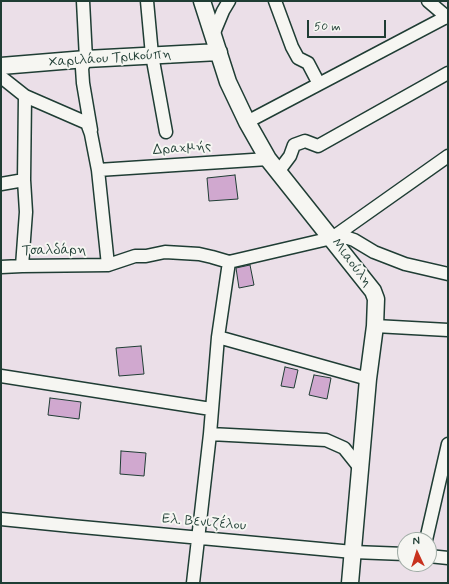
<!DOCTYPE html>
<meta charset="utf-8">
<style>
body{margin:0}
#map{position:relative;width:449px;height:584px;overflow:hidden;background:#ebdfe8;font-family:Mynerve,sans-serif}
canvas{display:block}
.frame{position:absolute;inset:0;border:2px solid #1f3d34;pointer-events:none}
.north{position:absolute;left:397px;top:532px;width:40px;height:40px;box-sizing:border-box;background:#f6f6f2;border:1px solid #a0aca6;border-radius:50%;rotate:356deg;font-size:11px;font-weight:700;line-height:16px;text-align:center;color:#1f3d34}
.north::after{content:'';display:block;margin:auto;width:14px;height:18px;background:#c8321e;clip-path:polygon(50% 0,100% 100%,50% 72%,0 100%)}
.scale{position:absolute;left:307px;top:20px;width:79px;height:18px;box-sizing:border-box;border:2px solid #1f3d34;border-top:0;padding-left:5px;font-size:12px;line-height:14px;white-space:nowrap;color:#1f3d34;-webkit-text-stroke:3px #f6f6f2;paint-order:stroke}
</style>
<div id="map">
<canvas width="449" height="584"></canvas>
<div class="frame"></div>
<div class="north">N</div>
<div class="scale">50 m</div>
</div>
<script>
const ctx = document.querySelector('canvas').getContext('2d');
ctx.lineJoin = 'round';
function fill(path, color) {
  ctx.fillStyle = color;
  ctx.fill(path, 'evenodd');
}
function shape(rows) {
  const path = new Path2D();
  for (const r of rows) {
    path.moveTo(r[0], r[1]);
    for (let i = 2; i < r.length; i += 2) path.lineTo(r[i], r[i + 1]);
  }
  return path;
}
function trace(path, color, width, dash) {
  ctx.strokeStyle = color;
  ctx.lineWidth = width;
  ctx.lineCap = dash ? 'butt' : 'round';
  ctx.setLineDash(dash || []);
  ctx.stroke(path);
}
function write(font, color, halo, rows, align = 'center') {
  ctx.font = font + ' Mynerve,sans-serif';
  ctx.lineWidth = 4;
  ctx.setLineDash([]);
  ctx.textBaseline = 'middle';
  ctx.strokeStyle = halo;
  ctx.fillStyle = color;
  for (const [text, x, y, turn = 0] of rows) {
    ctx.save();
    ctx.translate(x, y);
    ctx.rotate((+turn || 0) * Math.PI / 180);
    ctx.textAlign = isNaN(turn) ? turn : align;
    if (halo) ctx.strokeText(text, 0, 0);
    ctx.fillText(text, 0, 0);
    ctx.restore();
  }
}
const building = shape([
 [235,175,238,199,209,201,207,178,235,175],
 [250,265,254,285,239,288,236,268,250,265],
 [141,346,144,374,119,376,116,348,141,346],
 [285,367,298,370,294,388,281,386,285,367],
 [314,375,331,378,327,399,309,395,314,375],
 [50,398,81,402,79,419,48,415,50,398],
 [121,451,146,453,144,476,120,474,121,451]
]);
fill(building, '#d0a8cf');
trace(building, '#1f3d34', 1);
const minor = shape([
 [83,1,86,59,82,68,83,83,91,130],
 [147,1,152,55,166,132],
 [275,1,292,47,298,58,308,63,319,84],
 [428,1,448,18],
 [213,35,223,11,229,1],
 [1,77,25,96,24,180,26,212,22,266],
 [25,96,87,123,91,134,98,170,108,265],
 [247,122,448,16],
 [98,170,268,159],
 [278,172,290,156,294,145,305,141,318,146,448,73],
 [1,184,24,180],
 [332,238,448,156],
 [1,267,22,266,108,265,135,256,146,256,165,252,199,254,212,257,229,262],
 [375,326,448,330],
 [218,337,368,379],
 [1,376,211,409],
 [210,434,326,440,344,448,360,468],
 [1,519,71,526,353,552,405,554],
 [426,540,448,444],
 [429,556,448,558],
 [193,583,210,434,218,337,229,262,332,238,348,238,354,240,374,252,405,264,448,274]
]);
const tertiary = shape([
 [202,1,228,82,247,122,268,159,373,291,376,299,375,326,368,379,350,583],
 [1,66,86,59,219,52]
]);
trace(minor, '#1f3d34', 15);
trace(tertiary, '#1f3d34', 19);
trace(minor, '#f6f6f2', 12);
trace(tertiary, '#f6f6f2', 16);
write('14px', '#1f3d34', '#f6f6f2', [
 ["Χαριλάου Τρικούπη",110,59,-4],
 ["Δραχμής",182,149,-4],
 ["Τσαλδάρη",54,251,-1],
 ["Μιαούλη",351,263,52],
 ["Ελ. Βενιζέλου",204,523,5]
]);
</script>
